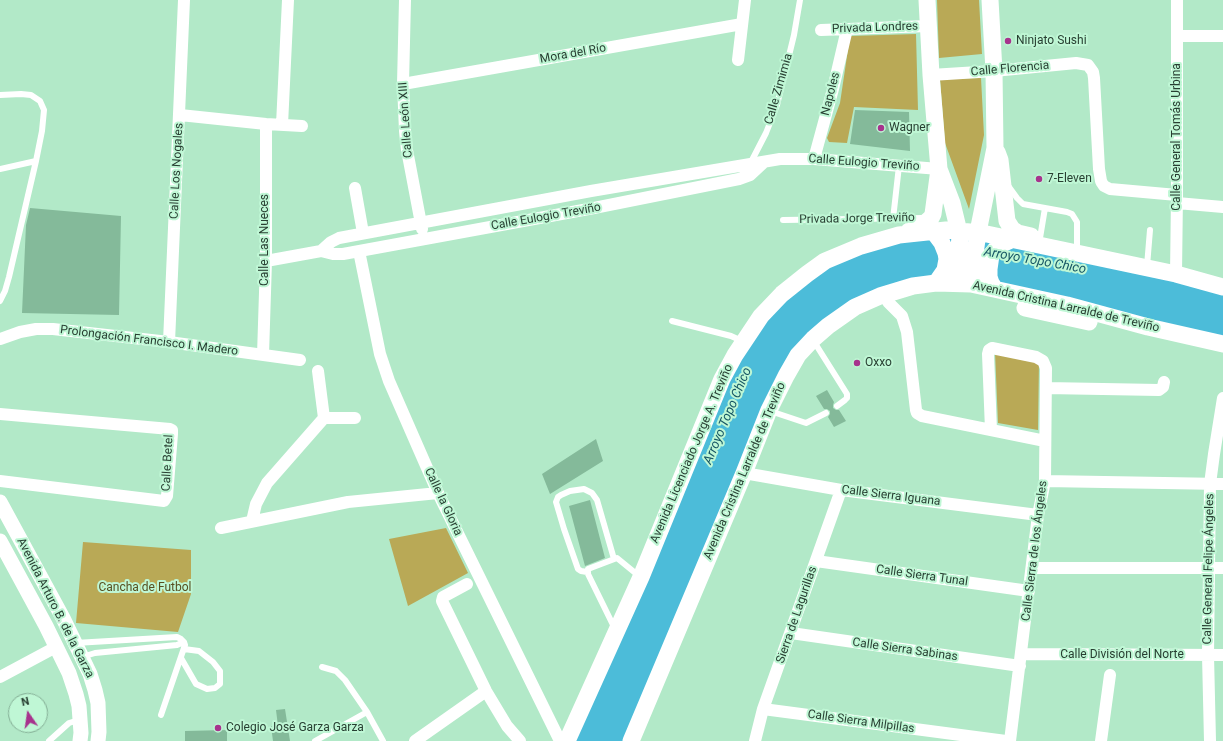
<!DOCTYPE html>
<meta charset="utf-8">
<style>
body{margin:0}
#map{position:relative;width:1223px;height:741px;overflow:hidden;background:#b2e9c8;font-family:Roboto,sans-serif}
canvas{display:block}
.north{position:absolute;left:8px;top:693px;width:40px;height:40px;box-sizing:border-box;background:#bff7d5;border:1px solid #83ad94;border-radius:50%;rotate:347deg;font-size:11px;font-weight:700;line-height:16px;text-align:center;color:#283f32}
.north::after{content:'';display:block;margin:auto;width:14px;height:18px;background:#a7338d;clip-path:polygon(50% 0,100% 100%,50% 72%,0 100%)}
</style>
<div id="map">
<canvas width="1223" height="741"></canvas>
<div class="north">N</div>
</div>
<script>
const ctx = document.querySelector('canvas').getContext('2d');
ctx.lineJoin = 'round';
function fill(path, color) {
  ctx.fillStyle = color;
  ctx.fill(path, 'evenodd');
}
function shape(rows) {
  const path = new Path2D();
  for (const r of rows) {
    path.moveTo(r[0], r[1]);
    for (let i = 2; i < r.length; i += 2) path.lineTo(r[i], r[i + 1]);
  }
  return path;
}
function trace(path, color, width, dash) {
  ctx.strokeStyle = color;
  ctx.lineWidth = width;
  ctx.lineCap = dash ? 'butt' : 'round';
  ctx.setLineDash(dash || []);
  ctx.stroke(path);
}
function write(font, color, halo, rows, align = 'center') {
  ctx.font = font + ' Roboto,sans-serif';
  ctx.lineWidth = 4;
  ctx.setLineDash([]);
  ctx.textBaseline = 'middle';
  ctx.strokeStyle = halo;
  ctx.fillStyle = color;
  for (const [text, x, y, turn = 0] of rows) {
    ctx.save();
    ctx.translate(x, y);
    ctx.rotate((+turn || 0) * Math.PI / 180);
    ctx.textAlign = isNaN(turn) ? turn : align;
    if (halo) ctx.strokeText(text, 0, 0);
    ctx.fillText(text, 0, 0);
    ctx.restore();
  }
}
fill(shape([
 [937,0,979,0,982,54,939,58],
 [916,34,918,110,854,107,847,143,829,142,827,138,840,103,850,36],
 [981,78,984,135,969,209,945,143,940,79],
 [995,352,1039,361,1038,430,998,423],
 [446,528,468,573,408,606,389,539],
 [83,542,191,550,191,594,178,632,76,623]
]), '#b9a956');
fill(shape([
 [933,231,1223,287,1223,344,956,283,880,296,798,355,631,741,566,741,743,342,825,261]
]), '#4cbcd9');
fill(shape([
 [855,110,909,112,910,151,850,144],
 [30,208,121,216,119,315,22,313,26,225],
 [827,390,834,402,833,405,833,408,836,410,839,410,846,421,834,427,828,417,830,414,830,411,827,409,824,409,816,396],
 [596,439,603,461,550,494,542,474],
 [590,500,605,558,585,566,569,506],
 [285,709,290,741,273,741,271,726,278,726,276,710],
 [227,730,227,741,185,741,185,731]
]), '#84ba9a');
trace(shape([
 [0,95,21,94,31,95,40,101,44,110,42,131,36,161,9,277,5,291,0,301],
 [750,164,766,133,777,105,794,35,800,0],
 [0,169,36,161],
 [1009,187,1017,198,1023,204,1067,212,1072,214,1077,222,1077,251],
 [893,219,899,166],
 [783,220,923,218],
 [1040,238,1045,208],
 [1147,266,1150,230],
 [672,321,731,336,742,341],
 [813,340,847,394,847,398,845,400,837,406],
 [770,411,806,423,826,413],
 [587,572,581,571,578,569,564,529,556,502,558,497,561,495,570,491,584,489,592,493,597,500,614,559],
 [615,629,588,574,588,569,617,558,639,576],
 [75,643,177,637,181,639,184,642,185,645,161,715],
 [82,657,95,653,177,645,184,642],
 [181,658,196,684,207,689,215,688,220,684,220,671,213,662,199,651,184,649],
 [322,667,336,671,345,680,367,712,383,741],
 [49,741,69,723,79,720],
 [315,741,367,712]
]), '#fff', 6);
trace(shape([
 [405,0,403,84,405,131,407,150,422,229],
 [821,30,928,26],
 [1177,36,1223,36],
 [738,60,745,0],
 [931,75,994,71,1076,63,1088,65,1093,72,1094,78,1099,169,1101,181,1102,183,1104,186,1110,189,1177,195],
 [403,84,742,24],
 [180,115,266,124,302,126],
 [282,125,288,0],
 [814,159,833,89,847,29],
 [355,188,363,233],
 [1177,203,1223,207],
 [321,251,331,242,339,238,591,191,780,159,814,159,939,169],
 [359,251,380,354,389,381,438,493,560,741],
 [266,261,321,251,333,254,343,254,594,208,739,179,750,175,764,162],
 [1176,274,1177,195,1177,0],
 [888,302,902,316,907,332,916,410,917,413,922,416,1045,441],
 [0,339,20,332,36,329,53,329,169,342,300,360],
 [169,342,184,0],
 [263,355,266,261,266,124],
 [318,371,324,418],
 [1046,388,1159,390,1163,387,1164,382],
 [0,414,170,429,172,430,172,434,167,496,164,501,0,481],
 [324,418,355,418],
 [991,430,988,354,989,350,992,348,1036,357,1043,361,1046,368,1045,481,1038,515,1010,741],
 [744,473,841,490,1038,515],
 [1045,481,1223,484],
 [252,521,256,504,267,483,324,418],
 [221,528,348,502,438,493],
 [816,561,1029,591],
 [1032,568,1223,568],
 [467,584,443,597,442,601,486,691,507,726,520,741],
 [791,633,1020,666],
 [1021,654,1223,655],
 [0,677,56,647],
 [763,709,1006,741],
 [415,741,486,691],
 [755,741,763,709,841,490],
 [1101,741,1110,675],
 [1210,741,1208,655,1210,484,1214,454,1223,398]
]), '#fff', 12);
trace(shape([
 [0,502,63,618,90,674,95,690,98,703,99,732,98,741],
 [0,541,46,626,69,673,76,694,79,706,81,733,80,741]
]), '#fff', 15);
trace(shape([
 [927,0,931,75,939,169,952,203,960,236,956,283],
 [997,152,1000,160,1007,221,1012,229,1018,233,1031,236],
 [909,231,923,225,931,218,933,214,939,169],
 [933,231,942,243,946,253,947,259,945,270,936,283],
 [971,284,978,232,995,148,994,71,990,0],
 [995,289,991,283,989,277,989,269,991,255,995,250,1002,244,1011,240],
 [1025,308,1089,322],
 [567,741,641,577,722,379,735,355,761,316,782,294,807,274,825,261,861,246,899,235,946,230,982,233,1176,274,1223,287],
 [631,741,744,473,769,410,786,376,798,355,813,339,828,326,855,307,880,296,913,286,936,283,971,284,1067,305,1148,327,1223,344]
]), '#fff', 17);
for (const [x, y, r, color] of [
 [1008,41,4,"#a7338d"],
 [881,128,4,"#a7338d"],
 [1039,179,4,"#a7338d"],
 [857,363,4,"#a7338d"],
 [218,728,4,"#a7338d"]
]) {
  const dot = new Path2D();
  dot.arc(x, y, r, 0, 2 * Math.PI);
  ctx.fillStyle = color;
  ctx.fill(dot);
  trace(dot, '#bff7d5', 1.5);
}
write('12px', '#283f32', '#bff7d5', [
 ["Privada Londres",875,28,-2],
 ["Mora del Río",573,54,-10],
 ["Calle Florencia",1010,69,-5],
 ["Calle Zimimia",779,89,-74],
 ["Napoles",831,94,-76],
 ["Calle León XIII",406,120,-94],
 ["Calle General Tomás Urbina",1177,137,-90],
 ["Calle Eulogio Treviño",864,163,4],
 ["Calle Los Nogales",177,171,-87],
 ["Calle Eulogio Treviño",546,217,-10],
 ["Privada Jorge Treviño",857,219,-1],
 ["Calle Las Nueces",265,240,-90],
 ["Avenida Cristina Larralde de Treviño",1066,307,13],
 ["Prolongación Francisco I. Madero",149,341,7],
 ["Avenida Licenciado Jorge A. Treviño",692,454,-67],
 ["Calle Betel",168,463,-87],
 ["Avenida Cristina Larralde de Treviño",745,471,-67],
 ["Calle Sierra Iguana",891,496,7],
 ["Calle la Gloria",443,502,65],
 ["Calle Sierra de los Ángeles",1035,551,-83],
 ["Calle General Felipe Ángeles",1209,569,-89],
 ["Calle Sierra Tunal",922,576,8],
 ["Avenida Arturo B. de la Garza",55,608,63],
 ["Sierra de Lagurillas",797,615,-71],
 ["Calle Sierra Sabinas",905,650,8],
 ["Calle División del Norte",1122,655],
 ["Calle Sierra Milpillas",861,722,8]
]);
write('12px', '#283f32', '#bff7d5', [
 ["Ninjato Sushi",1016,41],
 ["Wagner",889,128],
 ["7-Eleven",1047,179],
 ["Oxxo",865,363],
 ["Colegio José Garza Garza",226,728]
], 'left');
write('12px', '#574e20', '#bff7d5', [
 ["Cancha de Futbol",145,588]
]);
write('italic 13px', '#165564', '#bff7d5', [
 ["Arroyo Topo Chico",1035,261,10],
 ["Arroyo Topo Chico",728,416,-67]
]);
</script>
